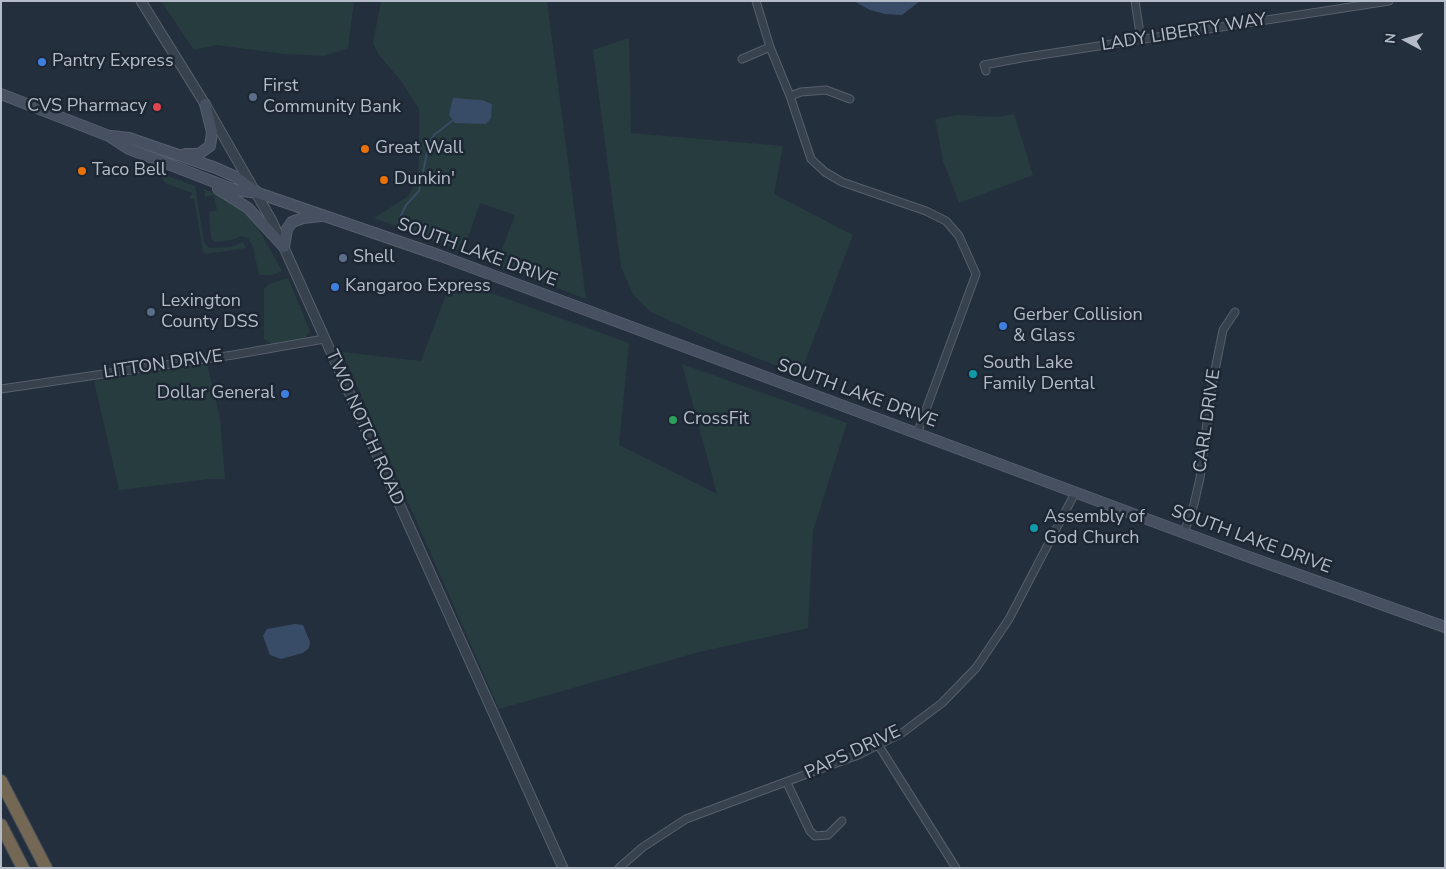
<!DOCTYPE html>
<style>
body{margin:0}
#map{position:relative;width:1446px;height:869px;overflow:hidden;background:#242f3e;font-family:"Nunito Sans",sans-serif}
canvas{display:block}
.frame{position:absolute;inset:0;border:2px solid #b4bcc9;pointer-events:none}
.north{position:absolute;left:1381px;top:15px;width:50px;height:50px;-webkit-text-stroke:4px #1d2633;paint-order:stroke;rotate:276deg;font-size:14px;font-weight:700;line-height:20px;text-align:center;color:#b4bcc9}
.north::after{content:'';display:block;margin:auto;width:18px;height:22px;background:#b4bcc9;clip-path:polygon(50% 0,100% 100%,50% 72%,0 100%)}
</style>
<div id="map">
<canvas width="1446" height="869"></canvas>
<div class="frame"></div>
<div class="north">N</div>
</div>
<script>
const ctx = document.querySelector('canvas').getContext('2d');
ctx.lineJoin = 'round';
function fill(path, color) {
  ctx.fillStyle = color;
  ctx.fill(path, 'evenodd');
}
function shape(rows) {
  const path = new Path2D();
  for (const r of rows) {
    path.moveTo(r[0], r[1]);
    for (let i = 2; i < r.length; i += 2) path.lineTo(r[i], r[i + 1]);
  }
  return path;
}
function trace(path, color, width, dash) {
  ctx.strokeStyle = color;
  ctx.lineWidth = width;
  ctx.lineCap = dash ? 'butt' : 'round';
  ctx.setLineDash(dash || []);
  ctx.stroke(path);
}
function write(font, color, halo, rows, align = 'center') {
  ctx.font = font + ' "Nunito Sans",sans-serif';
  ctx.lineWidth = 5;
  ctx.setLineDash([]);
  ctx.textBaseline = 'middle';
  ctx.strokeStyle = halo;
  ctx.fillStyle = color;
  for (const [text, x, y, turn = 0] of rows) {
    ctx.save();
    ctx.translate(x, y);
    ctx.rotate((+turn || 0) * Math.PI / 180);
    ctx.textAlign = isNaN(turn) ? turn : align;
    if (halo) ctx.strokeText(text, 0, 0);
    ctx.fillText(text, 0, 0);
    ctx.restore();
  }
}
fill(shape([
 [161,1,354,1,348,48,324,56,284,54,216,45,194,50],
 [381,1,547,1,586,299,496,265,515,215,480,203,463,252,374,218,407,197,417,181,419,163,419,109,402,82,378,54,373,43],
 [629,38,631,133,783,146,774,194,853,235,800,375,724,345,651,312,633,294,621,267,593,50],
 [1014,114,1033,175,959,203,943,161,935,119,958,115,997,117],
 [160,173,195,186,204,242,209,248,231,247,243,242,246,248,206,254,203,252,194,199,189,199,192,193,165,183],
 [204,189,230,200,253,219,282,271,272,275,259,275,253,247,248,238,241,236,232,240,216,242,211,239,209,212,217,210,214,195,205,197],
 [288,278,310,331,303,340,273,345,264,339,264,289,269,284],
 [452,279,629,343,619,445,717,494,682,364,847,423,813,531,808,628,699,652,499,709,342,352,421,361],
 [207,364,220,418,225,479,209,479,119,490,94,381]
]), '#263c3f');
fill(shape([
 [854,1,920,1,902,15,885,14,870,10],
 [453,98,482,100,492,104,491,118,486,124,455,123,449,115],
 [295,624,303,625,310,642,309,648,303,653,281,659,270,655,263,636,267,629]
]), '#394c67');
trace(shape([
 [398,222,406,205,419,191,429,143,434,135,452,121]
]), '#394c67', 2);
const minor = shape([
 [756,1,770,47,790,96,811,159,825,172,842,182,926,211,946,221,959,236,976,274,917,434],
 [1135,1,1141,40],
 [742,59,770,47],
 [986,71,984,65,1021,58,1389,1],
 [790,96,801,92,826,90,850,99],
 [1,389,233,355,324,339],
 [1184,533,1194,504,1200,478,1211,390,1223,330,1235,312],
 [879,746,956,868],
 [787,783,810,831,815,836,828,835,842,821],
 [619,868,643,847,686,819,858,755,902,733,942,703,976,668,1009,619,1075,493]
]);
const tertiary = shape([
 [141,1,205,104,272,221,563,868]
]);
const secondary = shape([
 [1,94,109,136,129,149,235,190,258,193,441,256,1238,553,1445,627],
 [111,136,129,138,216,168,236,177,257,192],
 [185,154,199,154,210,146,212,132,205,104],
 [218,189,248,208,284,247],
 [284,247,287,229,292,222,303,218,321,216]
]);
const motorway = shape([
 [1,781,46,868],
 [1,825,23,868]
]);
trace(minor, '#565f6c', 9);
trace(tertiary, '#565f6c', 11);
trace(secondary, '#565f6c', 12);
trace(motorway, '#434c59', 14);
trace(minor, '#38414e', 7);
trace(tertiary, '#38414e', 9);
trace(secondary, '#465061', 10);
trace(motorway, '#746855', 12);
for (const [x, y, r, color] of [
 [42,62,5,"#3f7fe0"],
 [253,97,5,"#5c6f8a"],
 [157,107,5,"#e0444e"],
 [365,149,5,"#e8710a"],
 [82,171,5,"#e8710a"],
 [384,180,5,"#e8710a"],
 [343,258,5,"#5c6f8a"],
 [335,287,5,"#3f7fe0"],
 [151,312,5,"#5c6f8a"],
 [1003,326,5,"#3f7fe0"],
 [973,374,5,"#0f9aa8"],
 [285,394,5,"#3f7fe0"],
 [673,420,5,"#2e9e5b"],
 [1034,528,5,"#0f9aa8"]
]) {
  const dot = new Path2D();
  dot.arc(x, y, r, 0, 2 * Math.PI);
  ctx.fillStyle = color;
  ctx.fill(dot);
  trace(dot, '#1d2633', 2);
}
write('18px', '#b4bcc9', '#1d2633', [
 ["LADY LIBERTY WAY",1184,33,-9],
 ["SOUTH LAKE DRIVE",477,253,20],
 ["LITTON DRIVE",163,365,-8],
 ["SOUTH LAKE DRIVE",857,394,20],
 ["CARL DRIVE",1208,421,-82],
 ["TWO NOTCH ROAD",364,428,66],
 ["SOUTH LAKE DRIVE",1251,540,20],
 ["PAPS DRIVE",853,753,-25]
]);
write('18px', '#b4bcc9', '#1d2633', [
 ["Pantry Express",52,62],
 ["First",263,87],
 ["Community Bank",263,108],
 ["CVS Pharmacy",147,107,"right"],
 ["Great Wall",375,149],
 ["Taco Bell",92,171],
 ["Dunkin'",394,180],
 ["Shell",353,258],
 ["Kangaroo Express",345,287],
 ["Lexington",161,302],
 ["County DSS",161,323],
 ["Gerber Collision",1013,316],
 ["& Glass",1013,337],
 ["South Lake",983,364],
 ["Family Dental",983,385],
 ["Dollar General",275,394,"right"],
 ["CrossFit",683,420],
 ["Assembly of",1044,518],
 ["God Church",1044,539]
], 'left');
</script>
